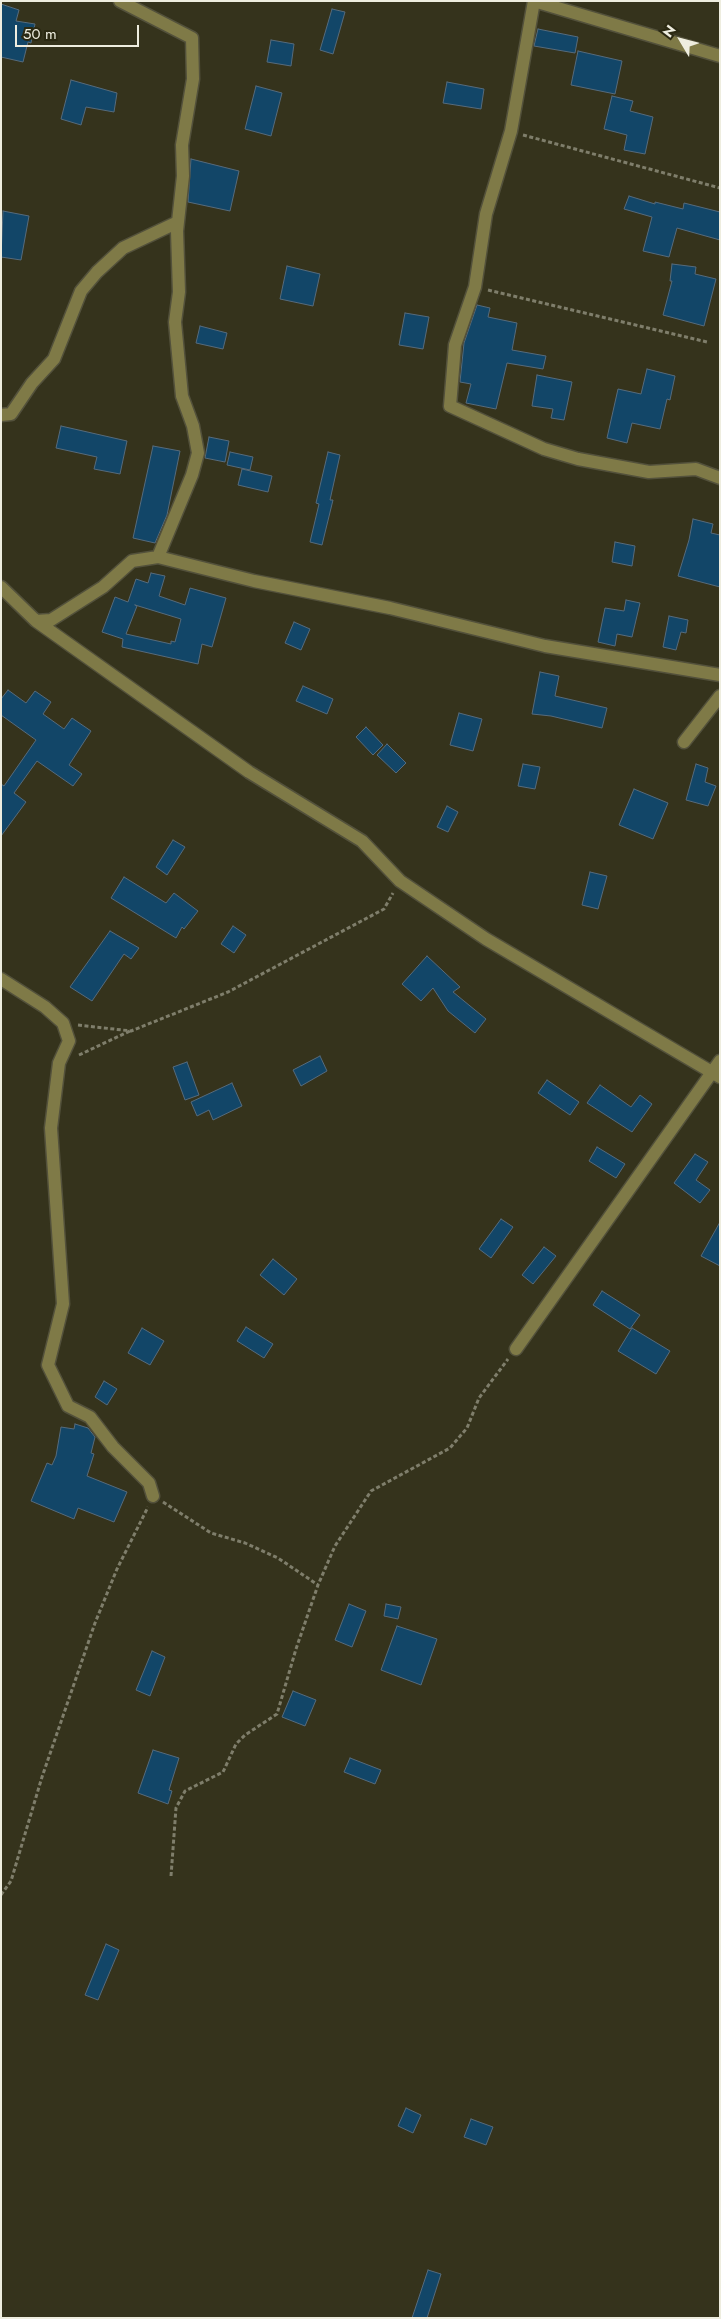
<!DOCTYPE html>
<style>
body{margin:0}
#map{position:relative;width:721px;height:2319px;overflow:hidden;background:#35331c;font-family:Jost,sans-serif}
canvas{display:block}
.frame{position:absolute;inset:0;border:2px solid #eeeddf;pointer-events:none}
.north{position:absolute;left:656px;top:15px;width:50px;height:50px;-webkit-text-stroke:4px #2b2912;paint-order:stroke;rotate:307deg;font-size:14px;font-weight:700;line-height:20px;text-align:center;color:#eeeddf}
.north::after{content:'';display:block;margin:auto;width:18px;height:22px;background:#eeeddf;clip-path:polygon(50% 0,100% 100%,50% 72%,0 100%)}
.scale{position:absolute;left:15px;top:25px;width:124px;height:22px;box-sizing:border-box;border:2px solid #eeeddf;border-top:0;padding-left:6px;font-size:15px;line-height:18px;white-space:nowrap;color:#eeeddf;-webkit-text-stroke:4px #2b2912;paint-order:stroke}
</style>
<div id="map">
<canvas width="721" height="2319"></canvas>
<div class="frame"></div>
<div class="north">N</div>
<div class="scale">50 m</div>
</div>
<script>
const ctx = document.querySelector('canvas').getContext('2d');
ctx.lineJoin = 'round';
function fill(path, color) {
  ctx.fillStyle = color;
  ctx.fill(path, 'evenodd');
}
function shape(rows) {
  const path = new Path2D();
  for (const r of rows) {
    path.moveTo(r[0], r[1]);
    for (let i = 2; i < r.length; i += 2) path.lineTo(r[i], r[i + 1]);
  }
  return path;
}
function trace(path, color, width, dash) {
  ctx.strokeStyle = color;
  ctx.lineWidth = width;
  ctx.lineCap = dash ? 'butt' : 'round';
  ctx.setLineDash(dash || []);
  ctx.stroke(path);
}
const building = shape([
 [1,4,19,10,16,21,35,24,31,43,28,42,23,62,1,57,1,4],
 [332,9,345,12,333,54,320,50,332,9],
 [538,29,578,37,575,53,534,46,538,29],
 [271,40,294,44,291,66,267,62,271,40],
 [578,51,622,61,615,94,571,85,578,51],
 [71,80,117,93,114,112,86,107,81,125,61,119,71,80],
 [447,82,484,89,481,109,443,103,447,82],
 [256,86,282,93,271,136,245,129,256,86],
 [612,96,633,101,630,111,653,117,645,154,624,150,627,135,604,129,612,96],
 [191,159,239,171,230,211,188,202,191,159],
 [629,196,655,204,655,202,683,209,684,203,720,212,720,240,677,228,669,257,643,251,652,217,624,209,629,196],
 [3,211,29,216,21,260,1,257,3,211],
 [672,264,696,267,695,274,716,279,704,326,663,315,672,281,670,281,672,264],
 [287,266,320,274,313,306,280,299,287,266],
 [477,305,490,308,488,317,517,323,512,350,546,356,543,369,507,363,496,409,466,403,471,384,460,382,464,343,477,305],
 [405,313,429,317,423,349,399,345,405,313],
 [200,326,227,333,223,349,196,343,200,326],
 [647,369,675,376,670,400,667,399,660,429,632,423,627,443,607,438,618,389,641,394,647,369],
 [537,375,572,382,564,420,551,418,553,409,532,406,537,375],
 [61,426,127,441,120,474,94,469,97,457,56,448,61,426],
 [209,437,229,441,225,462,205,458,209,437],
 [153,446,180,451,167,515,155,543,133,538,153,446],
 [230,452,253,457,250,470,227,465,230,452],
 [328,452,340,455,330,500,333,500,322,545,310,542,319,504,316,503,328,452],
 [242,469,272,476,268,492,238,485,242,469],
 [693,519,713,524,711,533,720,535,720,587,678,576,689,540,693,519],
 [615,542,635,546,632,566,612,562,615,542],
 [151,573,165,576,159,596,185,605,190,588,226,598,212,647,202,644,198,664,122,647,123,639,102,632,115,597,128,602,136,579,148,583,151,573],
 [135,605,181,619,175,642,171,641,171,644,126,634,137,606,135,605],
 [626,600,640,603,632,637,617,634,615,646,598,642,605,608,624,611,626,600],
 [669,616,688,620,686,633,681,632,676,650,663,647,669,616],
 [294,622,310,629,301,650,285,643,294,622],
 [540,672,559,676,555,696,607,708,602,728,551,716,532,714,540,672],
 [303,686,333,699,327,714,296,701,303,686],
 [8,690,26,703,35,691,51,702,43,714,64,729,72,718,91,731,69,765,82,774,73,786,37,761,14,793,26,802,1,836,1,784,4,786,36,740,1,715,1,699,8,690],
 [459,713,482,719,473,751,450,745,459,713],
 [366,727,383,745,373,755,356,737,366,727],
 [387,744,406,763,396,773,377,755,387,744],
 [523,764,540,767,535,789,518,786,523,764],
 [696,764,708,768,705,782,716,786,708,806,686,800,696,764],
 [634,789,668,803,653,839,619,825,634,789],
 [447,806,458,812,448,832,437,827,447,806],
 [173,840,185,847,167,875,156,867,173,840],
 [590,872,607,876,598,909,582,905,590,872],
 [124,877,166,903,174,893,198,911,184,929,182,927,176,938,111,898,124,877],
 [233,926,246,935,234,953,221,944,233,926],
 [110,931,139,948,131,959,124,954,92,1001,70,987,110,931],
 [427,956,460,987,453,992,486,1019,475,1033,448,1011,433,988,421,1001,402,984,427,956],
 [320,1056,327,1071,301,1086,293,1070,320,1056],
 [187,1062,199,1095,185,1100,173,1067,187,1062],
 [547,1080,579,1102,570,1115,538,1093,547,1080],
 [232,1083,242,1106,213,1120,209,1110,197,1116,191,1102,232,1083],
 [600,1085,631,1107,640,1095,652,1104,632,1132,587,1103,600,1085],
 [597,1147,625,1164,616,1178,589,1161,597,1147],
 [695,1154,708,1162,696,1180,710,1190,700,1203,674,1183,695,1154],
 [501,1219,513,1227,491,1258,479,1249,501,1219],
 [720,1222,720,1266,701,1256,720,1222],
 [544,1247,556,1256,533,1284,522,1275,544,1247],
 [273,1259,297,1279,284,1295,260,1275,273,1259],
 [602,1291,640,1315,630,1329,593,1305,602,1291],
 [246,1327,273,1344,264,1358,237,1341,246,1327],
 [142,1328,164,1341,150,1365,128,1353,142,1328],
 [632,1328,670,1351,656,1374,618,1351,632,1328],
 [104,1381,117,1389,107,1405,95,1397,104,1381],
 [75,1424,88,1428,95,1437,91,1453,94,1454,87,1476,127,1492,114,1522,78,1508,74,1519,31,1501,47,1463,52,1465,56,1456,61,1427,74,1429,75,1424],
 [349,1604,366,1611,352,1647,335,1640,349,1604],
 [386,1604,401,1607,398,1619,384,1616,386,1604],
 [397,1626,437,1639,421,1685,381,1670,397,1626],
 [152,1651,165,1657,150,1696,136,1690,152,1651],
 [293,1691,316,1700,305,1726,282,1717,293,1691],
 [153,1750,179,1758,169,1790,172,1791,168,1804,138,1793,153,1750],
 [350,1758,381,1770,375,1784,344,1772,350,1758],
 [106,1944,119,1950,98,2000,85,1995,106,1944],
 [406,2108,421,2115,413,2133,398,2126,406,2108],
 [471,2119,493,2127,486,2145,464,2137,471,2119],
 [428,2270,441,2274,427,2318,412,2318,428,2270]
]);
fill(building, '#124668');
trace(building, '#566b7c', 1);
const minor = shape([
 [534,1,511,131,486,214,475,287,455,345,450,406,544,449,578,459,649,472,696,469,720,478],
 [534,1,720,56],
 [1,415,11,414,32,383,54,359,81,291,97,272,123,248,178,222],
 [158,557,254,581,390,608,545,646,720,675],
 [1,587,36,621,51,620,103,587,132,561,158,557,192,475,198,453,193,426,182,396,175,322,179,292,177,231,183,176,182,145,193,79,192,38,120,1],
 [36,621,249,772,362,841,400,881,486,939,720,1077],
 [684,742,720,696],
 [1,979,45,1007,63,1023,69,1041,59,1063,51,1128,63,1304,48,1365,68,1406,90,1417,113,1447,149,1483,153,1496],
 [516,1349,720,1061]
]);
trace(minor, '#53513b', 15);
trace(shape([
 [523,135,720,188],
 [488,290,707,342],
 [78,1025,131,1031,228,992,384,909,393,893],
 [79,1055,130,1031],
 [163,1502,211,1533,245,1543,278,1558,318,1585],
 [171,1876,176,1808,185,1791,223,1772,236,1744,245,1735,277,1714,296,1649,318,1585,335,1546,371,1491,450,1448,467,1428,479,1398,508,1359],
 [1,1895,11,1881,42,1777,95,1623,117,1569,148,1507]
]), '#7f7e6b', 3, [4, 2.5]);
trace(minor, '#7f7a47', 12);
</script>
